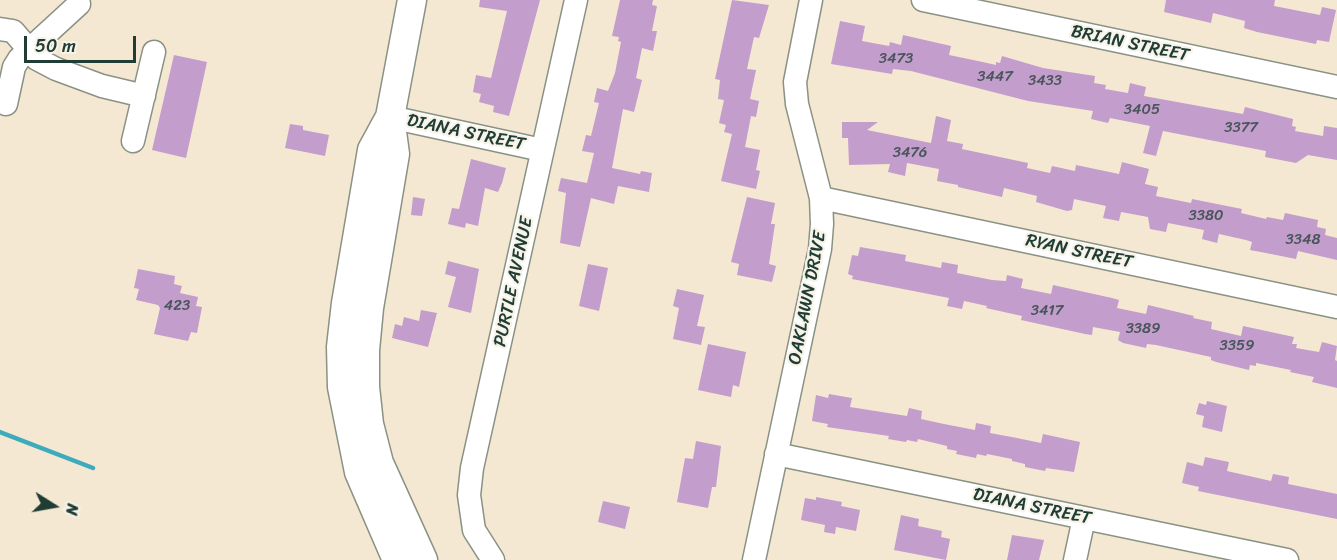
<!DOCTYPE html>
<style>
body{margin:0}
#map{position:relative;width:1337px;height:560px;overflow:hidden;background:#f4e8d3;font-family:Sriracha,sans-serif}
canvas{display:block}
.north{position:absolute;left:24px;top:476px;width:60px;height:60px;-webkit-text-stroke:4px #f7f3e8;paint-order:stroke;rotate:101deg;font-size:16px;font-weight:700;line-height:24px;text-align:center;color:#1f3d34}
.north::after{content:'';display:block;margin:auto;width:21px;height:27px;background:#1f3d34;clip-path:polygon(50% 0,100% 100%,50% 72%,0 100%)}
.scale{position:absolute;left:24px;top:36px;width:112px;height:27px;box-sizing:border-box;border:3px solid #1f3d34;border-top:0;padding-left:8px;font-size:18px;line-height:21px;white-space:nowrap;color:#1f3d34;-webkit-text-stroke:4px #f7f3e8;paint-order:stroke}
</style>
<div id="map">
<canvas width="1337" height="560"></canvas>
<div class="north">N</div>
<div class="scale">50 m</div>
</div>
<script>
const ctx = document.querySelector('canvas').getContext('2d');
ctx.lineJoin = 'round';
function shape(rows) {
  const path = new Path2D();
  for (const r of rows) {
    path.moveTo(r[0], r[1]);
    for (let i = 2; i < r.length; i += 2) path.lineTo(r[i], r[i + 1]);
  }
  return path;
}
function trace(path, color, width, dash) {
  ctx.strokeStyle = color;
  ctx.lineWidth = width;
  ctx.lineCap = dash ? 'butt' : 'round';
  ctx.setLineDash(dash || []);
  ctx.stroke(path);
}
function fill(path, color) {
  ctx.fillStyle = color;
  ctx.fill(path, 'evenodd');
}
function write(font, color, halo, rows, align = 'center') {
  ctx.font = font + ' Sriracha,sans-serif';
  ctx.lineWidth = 4.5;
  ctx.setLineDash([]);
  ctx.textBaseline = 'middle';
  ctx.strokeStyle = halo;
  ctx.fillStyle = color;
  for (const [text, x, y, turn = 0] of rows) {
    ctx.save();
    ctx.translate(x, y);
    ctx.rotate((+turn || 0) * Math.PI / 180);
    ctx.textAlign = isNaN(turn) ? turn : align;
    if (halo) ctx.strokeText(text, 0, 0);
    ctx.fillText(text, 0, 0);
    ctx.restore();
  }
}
trace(shape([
 [0,432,93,468]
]), '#3eabbd', 4.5);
fill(shape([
 [480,0,540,0,509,116,493,112,494,106,479,102,481,94,473,92,476,75,491,78,507,11,479,7],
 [620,0,653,0,652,5,657,6,652,31,657,31,653,51,642,48,636,78,642,80,634,112,623,109,612,168,640,174,641,171,652,173,649,192,618,186,614,204,591,198,580,247,560,243,566,193,558,191,561,178,587,183,594,153,582,151,586,135,591,136,599,103,594,102,597,88,608,91,615,73,621,42,618,41,619,37,612,36],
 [732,0,769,5,759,38,754,37,747,69,756,70,750,99,759,101,756,117,751,116,745,147,760,150,756,170,760,171,756,189,721,181,732,134,724,132,726,125,719,123,724,100,718,99,720,80,715,79],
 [1166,0,1275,0,1274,6,1320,15,1322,7,1336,10,1329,42,1317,40,1316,44,1257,32,1244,28,1245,21,1213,13,1211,23,1164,12],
 [840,21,865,26,862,41,889,46,890,42,901,45,903,35,951,46,949,55,978,61,996,65,996,62,1000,63,1002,56,1043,68,1095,76,1094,83,1106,85,1105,89,1128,93,1130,83,1146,87,1144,96,1243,114,1245,107,1293,119,1292,126,1296,127,1295,131,1323,136,1324,126,1337,128,1337,160,1308,155,1296,163,1265,157,1266,151,1163,131,1156,156,1143,153,1150,126,1110,118,1108,123,1091,119,1093,111,1028,101,911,71,893,69,892,74,831,64],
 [174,55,207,62,186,158,152,150],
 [936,116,951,120,947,141,963,144,962,149,1028,163,1027,168,1050,173,1052,166,1075,171,1076,165,1119,174,1122,162,1149,169,1145,184,1158,187,1156,196,1191,203,1192,199,1242,209,1241,213,1266,219,1267,217,1283,220,1285,213,1318,220,1317,227,1326,229,1325,235,1337,238,1337,260,1298,251,1296,259,1266,253,1250,250,1252,242,1246,240,1219,234,1217,243,1202,239,1204,230,1168,223,1166,232,1150,229,1148,217,1121,212,1119,221,1103,218,1106,206,1074,199,1072,210,1067,211,1036,202,1037,196,1004,188,1002,197,958,187,958,185,937,181,939,169,907,163,905,176,888,172,890,164,849,165,848,138,842,138,842,122,878,122,867,130,931,143],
 [290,124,303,126,303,130,329,135,325,156,285,148],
 [471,159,506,168,502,183,498,192,485,188,478,226,466,223,465,228,448,224,452,208,459,209],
 [413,197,425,199,422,216,411,215],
 [747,197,775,203,771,224,775,224,769,264,776,266,772,282,737,275,739,264,731,262],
 [860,247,906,255,905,261,941,268,942,262,958,265,957,273,992,280,1006,281,1007,275,1023,279,1021,288,1051,294,1053,285,1112,298,1119,300,1117,308,1146,314,1148,305,1194,316,1193,318,1212,322,1211,329,1241,336,1243,326,1294,337,1292,344,1297,344,1296,348,1319,352,1322,342,1337,346,1335,360,1337,361,1337,388,1312,382,1314,377,1290,372,1291,370,1256,363,1256,366,1250,365,1249,370,1216,362,1211,360,1211,357,1156,345,1147,344,1146,348,1123,343,1118,340,1120,332,1093,327,1092,335,1085,334,1021,320,1022,316,986,308,987,306,964,301,962,309,947,306,949,298,852,279,853,276,848,274,852,255,858,256],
 [448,261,479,269,471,313,448,307,456,277,445,274],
 [588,264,608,268,599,311,579,306],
 [138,269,175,276,174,284,182,286,180,293,198,297,196,306,202,307,197,333,191,332,188,341,154,334,160,308,158,305,136,300,139,289,134,288],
 [677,289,704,295,697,326,705,327,701,345,673,339,679,308,673,306],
 [421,310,437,313,428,347,392,338,395,324,402,326,404,317,419,321],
 [708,344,746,352,739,387,733,385,731,397,698,390],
 [829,394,852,398,850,407,907,416,909,408,922,411,921,419,944,424,975,430,976,423,991,426,990,433,1017,438,1041,443,1043,434,1080,442,1074,472,1046,468,1045,471,1025,467,1025,464,1012,461,1012,459,987,454,986,456,977,454,976,458,956,454,957,451,947,449,947,446,918,439,917,442,907,440,906,442,888,439,889,436,827,427,828,424,812,421,816,395,828,398],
 [1207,401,1227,406,1222,432,1202,427,1204,416,1196,414,1199,403,1206,405],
 [696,441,721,446,716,487,712,487,708,508,677,502,685,458,693,459],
 [1205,457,1229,462,1227,471,1271,481,1273,474,1289,477,1288,484,1337,494,1337,519,1198,491,1199,487,1182,483,1187,462,1203,466],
 [816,497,842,502,841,506,860,510,856,531,836,527,835,534,824,532,825,525,801,520,805,498,816,500],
 [603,501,630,507,625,529,598,522],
 [901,515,919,519,918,526,942,531,941,537,950,539,946,560,894,550],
 [1012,535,1044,540,1039,560,1007,560]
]), '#c39dcc');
const minor = shape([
 [923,0,1337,87],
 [0,29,13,31,37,59,56,69,102,86,144,96],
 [6,104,14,67,19,59,79,4],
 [390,117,542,150],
 [133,141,154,52],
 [821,198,1337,307],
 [776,454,1287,560],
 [493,560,474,530,469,495,472,468,576,0],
 [754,560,820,249,822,224,821,198,797,104,795,82,811,0],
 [1075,560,1084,518]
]);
const major = shape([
 [390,117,395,154,369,308,365,350,365,387,369,424,379,463,423,560],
 [397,560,359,472,342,387,341,347,346,303,372,150,390,117,412,0]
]);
trace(minor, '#8a9284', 25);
trace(major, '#8a9284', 31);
trace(minor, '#fff', 22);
trace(major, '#fff', 28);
write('15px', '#48555a', null, [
 ["3473",896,59],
 ["3447",995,77],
 ["3433",1045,81],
 ["3405",1142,110],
 ["3377",1241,128],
 ["3476",910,153],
 ["3380",1206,216],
 ["3348",1303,240],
 ["423",177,306],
 ["3417",1047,311],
 ["3389",1143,329],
 ["3359",1237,346]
]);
write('18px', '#1f3d34', '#f7f3e8', [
 ["BRIAN STREET",1130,44,12],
 ["DIANA STREET",466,133,12],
 ["RYAN STREET",1079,252,12],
 ["PURTLE AVENUE",514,282,-78],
 ["OAKLAWN DRIVE",808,298,-79],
 ["DIANA STREET",1032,507,12]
]);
</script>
